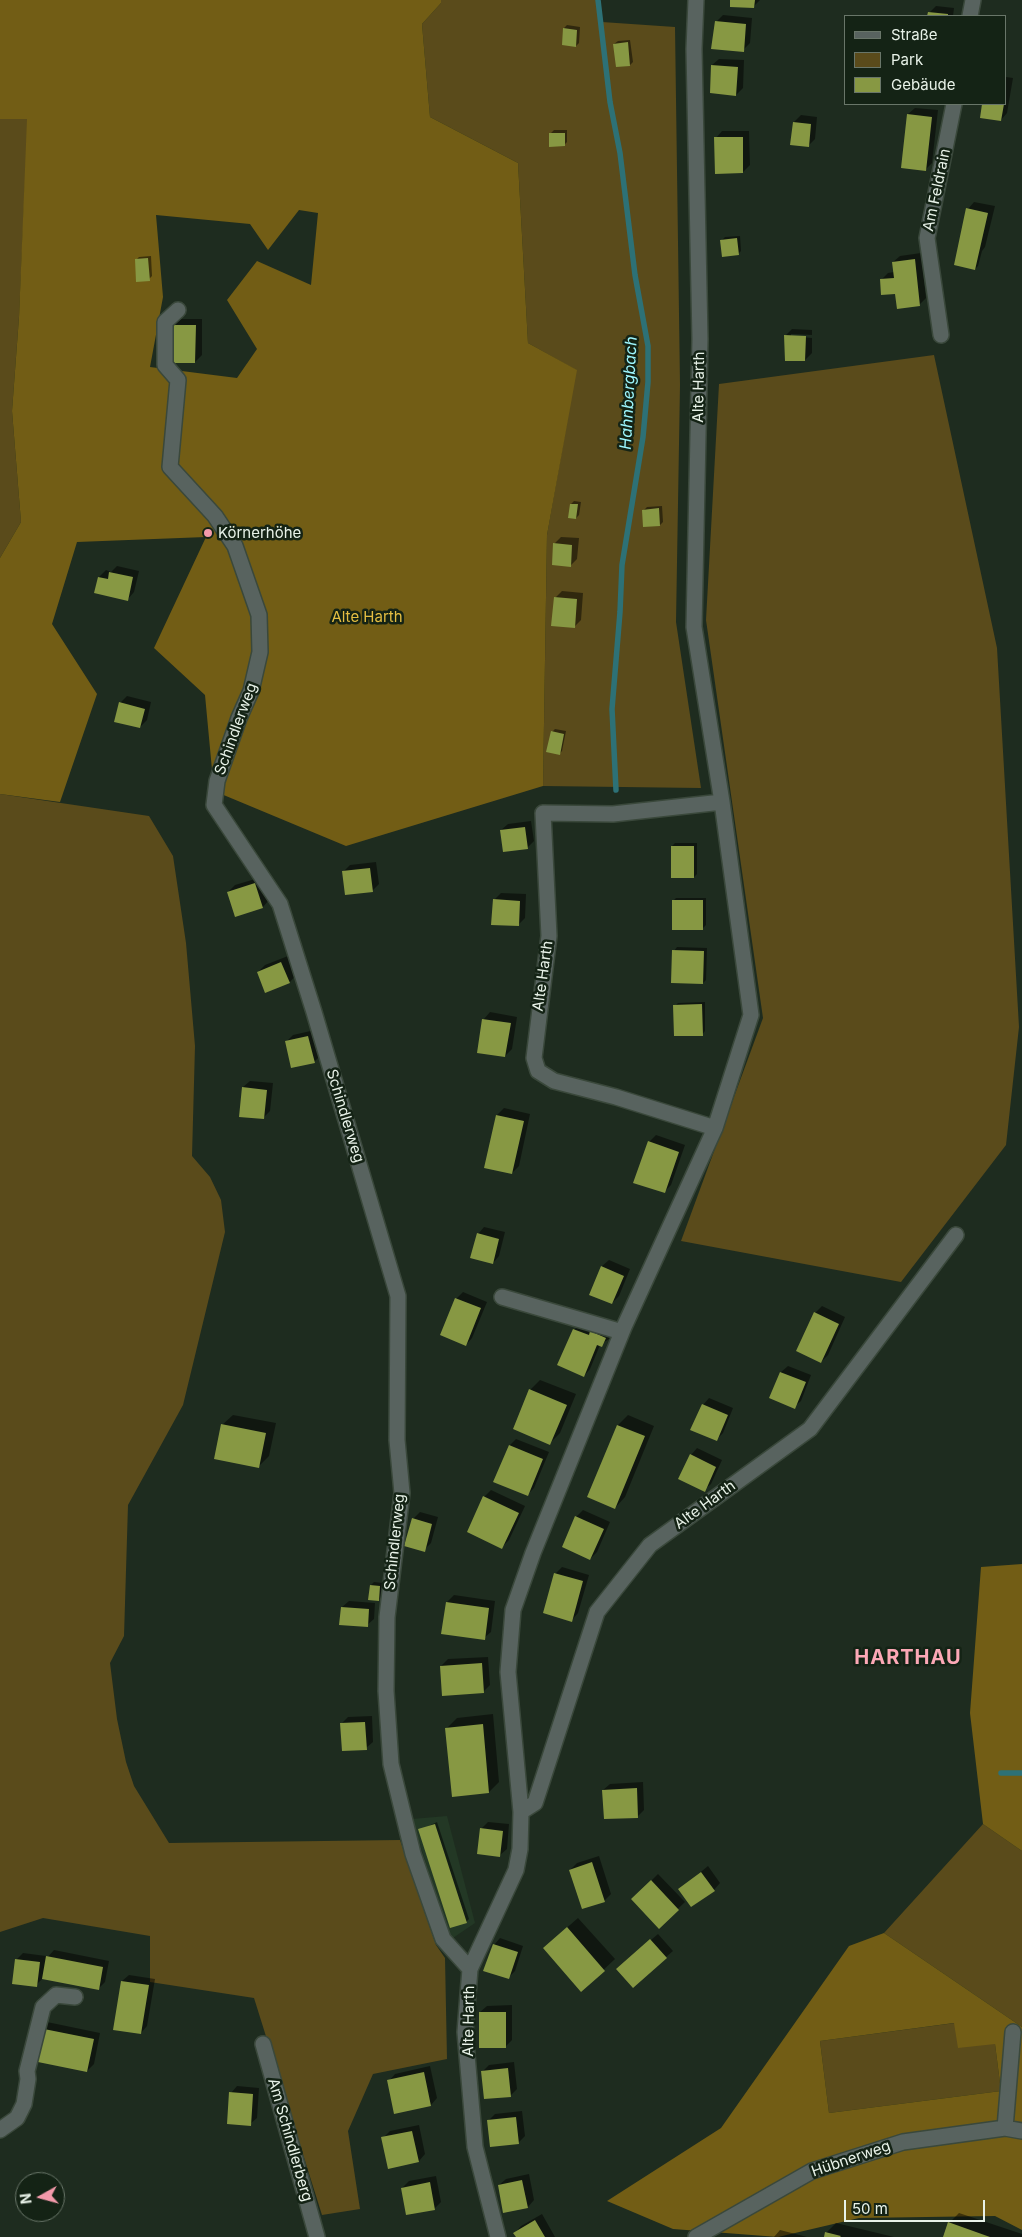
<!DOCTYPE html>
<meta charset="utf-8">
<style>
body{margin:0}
#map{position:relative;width:1022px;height:2237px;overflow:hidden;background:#1e2c1f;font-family:Inter,sans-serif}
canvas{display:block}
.legend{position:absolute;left:844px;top:15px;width:162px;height:90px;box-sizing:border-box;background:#142315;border:1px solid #697669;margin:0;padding:6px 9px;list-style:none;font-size:15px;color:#e8f2e8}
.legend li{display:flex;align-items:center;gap:10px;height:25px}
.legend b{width:25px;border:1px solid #697669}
.north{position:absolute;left:15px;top:2172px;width:50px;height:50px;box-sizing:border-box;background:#142315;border:1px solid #697669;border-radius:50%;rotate:263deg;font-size:14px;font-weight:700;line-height:20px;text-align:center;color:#e8f2e8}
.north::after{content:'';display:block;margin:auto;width:18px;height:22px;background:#f39aaa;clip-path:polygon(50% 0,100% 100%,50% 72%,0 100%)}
.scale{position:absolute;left:844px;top:2200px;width:141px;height:22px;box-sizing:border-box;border:2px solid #e8f2e8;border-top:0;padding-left:6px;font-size:15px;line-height:18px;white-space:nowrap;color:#e8f2e8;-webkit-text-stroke:4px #142315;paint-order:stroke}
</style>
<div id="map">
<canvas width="1022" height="2237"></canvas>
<ul class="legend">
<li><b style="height:6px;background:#58635f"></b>Straße</li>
<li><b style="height:14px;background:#5a4b1b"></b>Park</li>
<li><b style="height:14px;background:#879843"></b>Gebäude</li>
</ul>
<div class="north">N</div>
<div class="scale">50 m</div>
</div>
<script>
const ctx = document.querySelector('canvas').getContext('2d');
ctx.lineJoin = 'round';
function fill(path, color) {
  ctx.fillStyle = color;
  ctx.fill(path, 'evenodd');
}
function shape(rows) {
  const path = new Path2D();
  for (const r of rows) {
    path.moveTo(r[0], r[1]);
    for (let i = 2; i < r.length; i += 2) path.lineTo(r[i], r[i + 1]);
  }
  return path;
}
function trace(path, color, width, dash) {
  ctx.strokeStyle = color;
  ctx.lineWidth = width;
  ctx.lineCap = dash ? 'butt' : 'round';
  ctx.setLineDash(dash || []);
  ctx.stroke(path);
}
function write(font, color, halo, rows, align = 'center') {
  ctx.font = font + ' Inter,sans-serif';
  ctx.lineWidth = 5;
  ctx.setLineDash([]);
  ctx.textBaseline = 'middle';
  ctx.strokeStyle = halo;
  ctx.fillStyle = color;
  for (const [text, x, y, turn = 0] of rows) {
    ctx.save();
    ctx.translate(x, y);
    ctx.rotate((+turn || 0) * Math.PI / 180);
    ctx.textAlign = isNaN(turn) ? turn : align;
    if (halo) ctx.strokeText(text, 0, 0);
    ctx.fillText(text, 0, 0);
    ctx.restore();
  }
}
fill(shape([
 [447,1816,475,1923,450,1940,412,1819]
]), '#233825');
fill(shape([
 [441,0,600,0,602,22,675,27,680,385,676,622,701,788,543,786,547,535,576,370,528,343,518,163,430,117,422,24,441,3],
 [0,119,28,119,19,317,12,411,21,522,0,558],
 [934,355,997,648,1019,1027,1006,1145,901,1282,681,1241,763,1018,706,620,719,384],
 [0,794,149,816,173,856,186,943,195,1046,192,1156,210,1177,221,1200,225,1232,183,1405,128,1505,124,1636,110,1663,117,1719,126,1762,134,1786,169,1843,400,1840,436,1945,445,1958,447,2059,373,2074,348,2131,360,2209,322,2215,254,1998,150,1982,150,1936,43,1918,0,1932],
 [983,1824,1022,1851,1022,2027,884,1933],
 [955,2023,995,2044,1001,2091,829,2113,820,2041]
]), '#5a4b1b');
fill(shape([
 [0,0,441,0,441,3,422,24,430,117,518,163,528,343,577,370,547,535,543,786,346,846,214,791,205,695,154,648,206,537,77,542,52,624,97,694,60,802,0,794,0,558,21,522,12,411,19,317,27,119,0,119],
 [299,210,318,213,311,285,257,261,227,300,257,349,237,378,150,367,163,297,156,215,250,224,268,250],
 [1022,1564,1022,1851,983,1824,970,1713,981,1567],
 [884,1933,1022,2027,1022,2230,995,2216,859,2218,778,2237,673,2229,607,2201,721,2128,849,1946],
 [954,2023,958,2048,995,2044,1001,2091,829,2113,820,2041]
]), '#725d15');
fill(shape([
 [731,0,760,0,754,6],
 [936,6,954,8,953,16,929,16,929,13],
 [723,15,752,18,750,43,743,50,716,22],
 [567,25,580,27,579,43,576,46,564,28],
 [630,40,633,62,630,65,614,44,618,41],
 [719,59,744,60,743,88,736,95,712,65],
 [1006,77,1013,78,1007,113,1001,120,981,117,983,104,1006,104],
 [915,108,938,110,932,163,925,170,908,114],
 [801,115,817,117,815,139,808,146,794,122],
 [554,130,567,130,567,142,564,145,551,133],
 [722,131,749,131,750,165,743,172,716,138],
 [974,202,995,206,985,247,982,251,978,266,975,269,968,209],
 [740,236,741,251,738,254,722,240,725,237],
 [921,253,926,298,919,305,896,292,881,280,888,273,894,272,893,262,900,256],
 [151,256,152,276,149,279,136,260,139,257],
 [180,319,202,319,202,355,195,362,173,326],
 [792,329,812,330,812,335,791,334,791,336,812,338,812,353,805,360,786,335],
 [574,501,581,502,579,515,576,518,571,504],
 [662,506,663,522,660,525,644,510,647,507],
 [561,537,579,538,577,559,570,566,554,544],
 [117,566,139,571,134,592,128,599,95,592,99,577,106,570,111,572],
 [562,591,583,593,581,620,574,627,555,598],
 [127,696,151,702,147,720,140,727,120,703],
 [555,729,566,731,562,751,559,754,552,732],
 [531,821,534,841,527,848,501,830,508,824],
 [675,843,697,843,697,874,694,877,672,846],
 [376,862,379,884,372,891,343,872,350,865],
 [262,877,269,900,263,907,236,915,228,892,235,885],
 [501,893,526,894,525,918,518,925,494,900],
 [676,898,706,898,706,925,703,928,673,901],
 [677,947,707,948,706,980,703,983,674,951],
 [288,956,296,975,290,982,258,972,265,965],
 [705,1002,705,1031,702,1035,675,1006,678,1003],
 [490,1012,517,1017,512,1049,505,1056,478,1052,484,1019],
 [315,1030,321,1055,314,1062,286,1042,293,1035],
 [250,1081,273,1083,270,1111,263,1118,243,1087],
 [504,1108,530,1114,519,1166,512,1173,486,1167,497,1115],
 [656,1135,685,1145,671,1185,664,1192,649,1142],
 [484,1227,505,1232,499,1256,493,1263,478,1234],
 [609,1260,630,1269,619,1296,612,1303,591,1294,602,1266],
 [463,1292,487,1302,472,1338,466,1345,442,1335,457,1298],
 [822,1306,845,1317,828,1355,821,1362,815,1313],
 [581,1323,612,1331,609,1339,600,1345,590,1369,584,1376,574,1330],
 [788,1366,811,1375,801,1401,794,1407,771,1398,781,1372],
 [540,1380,576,1394,560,1433,550,1443,530,1390],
 [709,1398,733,1408,723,1433,716,1440,703,1405],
 [233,1415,276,1423,269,1456,259,1466,222,1425],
 [628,1415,654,1426,625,1497,615,1508,589,1497,618,1425],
 [516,1439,549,1452,534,1488,527,1495,510,1445],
 [697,1448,722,1460,711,1484,704,1490,691,1455],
 [491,1490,525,1506,509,1540,502,1547,484,1497],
 [583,1510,610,1522,597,1552,590,1559,563,1547,576,1517],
 [420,1512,438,1517,431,1543,424,1550,413,1519],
 [562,1567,589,1575,578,1613,572,1620,555,1574],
 [374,1582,383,1583,382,1596,379,1600,371,1585],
 [454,1595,495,1601,491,1632,484,1638,447,1602],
 [349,1601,375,1603,374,1619,367,1625,342,1607],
 [488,1657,490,1685,483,1692,441,1666,448,1659],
 [493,1714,499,1782,489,1792,447,1728,457,1718],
 [372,1716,373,1742,366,1748,342,1723,348,1717],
 [643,1782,644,1810,638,1816,603,1790,610,1784],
 [437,1822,469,1919,466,1922,420,1830],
 [488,1822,509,1824,507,1849,500,1855,481,1829],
 [599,1856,611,1894,604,1901,570,1870,577,1863],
 [708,1866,720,1883,714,1890,680,1889],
 [658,1874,685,1902,659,1927,633,1899],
 [578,1918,615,1959,582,1990,555,1938],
 [658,1934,673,1951,666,1957,625,1962],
 [500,1938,523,1946,515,1971,508,1978,494,1945],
 [54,1950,109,1961,105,1982,98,1989,43,1978,36,1985,16,1960,23,1953,46,1956,46,1959],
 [129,1975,155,1979,147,2026,141,2033,122,1981],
 [512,2005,512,2040,506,2046,480,2012,487,2006],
 [47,2022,100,2033,94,2064,87,2071,40,2029],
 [514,2062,517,2089,510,2096,482,2072,489,2065],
 [430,2066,437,2098,431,2105,389,2081,395,2074],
 [237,2086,259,2088,257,2118,250,2124,231,2093],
 [522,2111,525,2136,518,2143,489,2120,495,2114],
 [419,2125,425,2154,419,2161,383,2138,390,2131],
 [529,2174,534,2200,528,2207,499,2185,506,2179],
 [436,2176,441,2202,434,2209,402,2188,409,2181],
 [959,2213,1022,2234,1022,2237,944,2237,949,2223],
 [542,2214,555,2237,517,2237,515,2233,521,2226],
 [836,2223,894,2237,825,2237,826,2233],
 [780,2230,807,2237,774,2237]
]), '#0007');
trace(shape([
 [598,0,610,102,620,153,635,275,648,346,648,382,643,437,622,565,620,612,612,709,616,790],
 [1001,1773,1022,1773]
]), '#2d7176', 5.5);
fill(shape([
 [730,0,755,0,754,8,730,7],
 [928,12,948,14,948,16,927,16],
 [715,21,746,24,744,52,711,49],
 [563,28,577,30,576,47,562,45],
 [628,42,630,66,616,67,613,44],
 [711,65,738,67,736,96,710,93],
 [982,104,1004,104,1001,121,980,118],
 [907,114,932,117,926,171,901,168],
 [793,122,811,124,809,147,790,145],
 [549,133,565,133,565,146,549,147],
 [714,137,743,137,743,173,715,174],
 [966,208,988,213,975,270,954,265],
 [737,238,739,255,722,257,720,240],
 [148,258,150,281,136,282,135,259],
 [915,259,920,306,897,309,895,294,881,295,880,279,894,278,892,262],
 [172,325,196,325,195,363,172,363],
 [784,335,806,336,805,361,785,361],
 [570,504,578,504,576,519,568,518],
 [659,508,660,526,643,527,642,510],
 [553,543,572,545,571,567,552,565],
 [109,572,133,577,128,601,94,593,98,577,108,579],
 [554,597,577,599,575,628,551,626],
 [119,702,145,709,140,728,114,722],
 [551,731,564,734,560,755,546,752],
 [525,827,528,849,503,852,500,830],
 [671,846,694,846,694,878,671,878],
 [370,868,373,892,345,895,342,871],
 [255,883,263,908,235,917,227,892],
 [493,899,520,901,519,926,491,925],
 [672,900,703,900,703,930,672,930],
 [672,950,704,951,703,984,671,983],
 [281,962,290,983,265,993,257,972],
 [702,1004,703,1036,674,1036,673,1005],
 [482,1019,511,1023,505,1057,477,1053],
 [308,1036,315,1063,291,1068,285,1041],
 [242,1087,267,1090,264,1119,239,1117],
 [496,1115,524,1121,512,1174,484,1168],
 [648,1141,679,1152,665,1193,633,1183],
 [477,1233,499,1239,493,1264,470,1258],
 [601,1266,624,1276,612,1304,589,1295],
 [455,1298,481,1308,466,1346,440,1335],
 [814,1312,839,1324,821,1363,796,1351],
 [573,1329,589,1335,590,1331,606,1338,602,1347,597,1345,584,1377,557,1365],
 [780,1372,806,1382,795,1409,769,1398],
 [529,1389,567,1405,550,1445,513,1429],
 [702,1404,728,1415,717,1441,690,1430],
 [221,1424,266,1433,259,1468,214,1459],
 [617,1425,645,1436,615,1509,587,1497],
 [509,1445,543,1459,528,1496,493,1482],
 [690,1454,716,1467,705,1492,678,1479],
 [483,1496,519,1513,502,1549,467,1532],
 [575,1516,604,1529,590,1560,562,1547],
 [412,1518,432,1524,425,1552,404,1546],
 [554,1573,583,1581,572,1622,543,1613],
 [370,1585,380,1586,379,1601,368,1600],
 [446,1602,489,1608,485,1640,441,1634],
 [341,1607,369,1609,368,1627,339,1625],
 [482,1663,484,1693,442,1696,440,1666],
 [365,1722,367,1750,342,1751,340,1723],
 [483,1724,489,1793,452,1797,445,1728],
 [637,1788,638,1818,604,1819,602,1790],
 [435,1824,467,1923,450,1928,418,1829],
 [480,1828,503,1831,500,1857,477,1854],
 [592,1862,605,1902,582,1909,569,1870],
 [701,1872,715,1891,691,1907,678,1889],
 [651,1880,679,1910,659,1929,631,1899],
 [567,1927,605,1971,581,1992,543,1948],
 [650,1939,667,1958,633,1988,616,1969],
 [493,1944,518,1952,509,1979,483,1971],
 [46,1956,103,1967,99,1990,42,1979],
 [15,1959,40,1962,37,1987,12,1984],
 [121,1981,149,1985,141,2034,113,2030],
 [479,2012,506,2012,506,2048,479,2048],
 [39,2028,94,2039,87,2072,33,2061],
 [508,2068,511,2097,484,2099,481,2071],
 [424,2072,431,2106,394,2114,387,2080],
 [229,2092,253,2094,251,2126,227,2124],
 [516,2117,519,2144,490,2147,487,2120],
 [412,2131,419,2162,388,2169,381,2137],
 [522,2180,528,2208,503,2213,498,2185],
 [430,2182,435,2210,406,2215,401,2188],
 [535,2220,545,2237,516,2237,513,2233],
 [948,2222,990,2237,943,2237],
 [825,2232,841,2236,840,2237,824,2237]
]), '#879843');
const minor = shape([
 [970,16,973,0],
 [178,310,165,322,165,365,178,380,170,467,215,516,235,546,259,615,260,652,251,691,239,718,217,781,214,805,280,904,314,1012,398,1296,397,1440,402,1493,387,1617,386,1691,391,1764,413,1854,443,1939,470,1969],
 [941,335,927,238,954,104],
 [715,1128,616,1097,554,1081,538,1071,534,1058,549,936,543,813,613,814,722,802],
 [502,1297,622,1332],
 [521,1812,535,1803,597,1612,650,1545,810,1429,956,1235],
 [263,2044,317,2237],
 [1005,2128,1013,2032],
 [0,2130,17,2118,24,2104,28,2079,27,2071,43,2007,56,1995,75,1997],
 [498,2237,475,2147,465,2032,470,1969,516,1870,520,1849,521,1812,508,1672,513,1610,533,1553,624,1327,715,1128,751,1015,722,802,694,627,700,339,694,49,696,0],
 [696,2237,812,2171,903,2142,1005,2128,1022,2131]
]);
trace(minor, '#3a483b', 18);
trace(minor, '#58635f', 15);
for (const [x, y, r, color] of [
 [208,533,5,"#f39aaa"]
]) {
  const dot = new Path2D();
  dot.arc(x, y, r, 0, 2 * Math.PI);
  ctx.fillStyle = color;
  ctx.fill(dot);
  trace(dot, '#142315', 2);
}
write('15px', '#e8f2e8', '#142315', [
 ["Am Feldrain",937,190,-78],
 ["Alte Harth",699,387,-89],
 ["Schindlerweg",236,729,-70],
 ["Alte Harth",543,976,-82],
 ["Schindlerweg",345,1116,73],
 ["Alte Harth",705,1505,-36],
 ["Schindlerweg",395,1542,-84],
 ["Alte Harth",469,2021,-89],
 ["Am Schindlerberg",290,2140,74],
 ["Hübnerweg",851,2159,-19]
]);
write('15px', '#e8f2e8', '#142315', [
 ["Körnerhöhe",218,533]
], 'left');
write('15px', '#e4be42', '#142315', [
 ["Alte Harth",367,617]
]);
write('italic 16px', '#9df6fd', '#142315', [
 ["Hahnbergbach",629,393,-87]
]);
ctx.letterSpacing = '1px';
write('bold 20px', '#fca8b6', '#142315', [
 ["HARTHAU",908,1658]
]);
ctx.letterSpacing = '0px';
</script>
